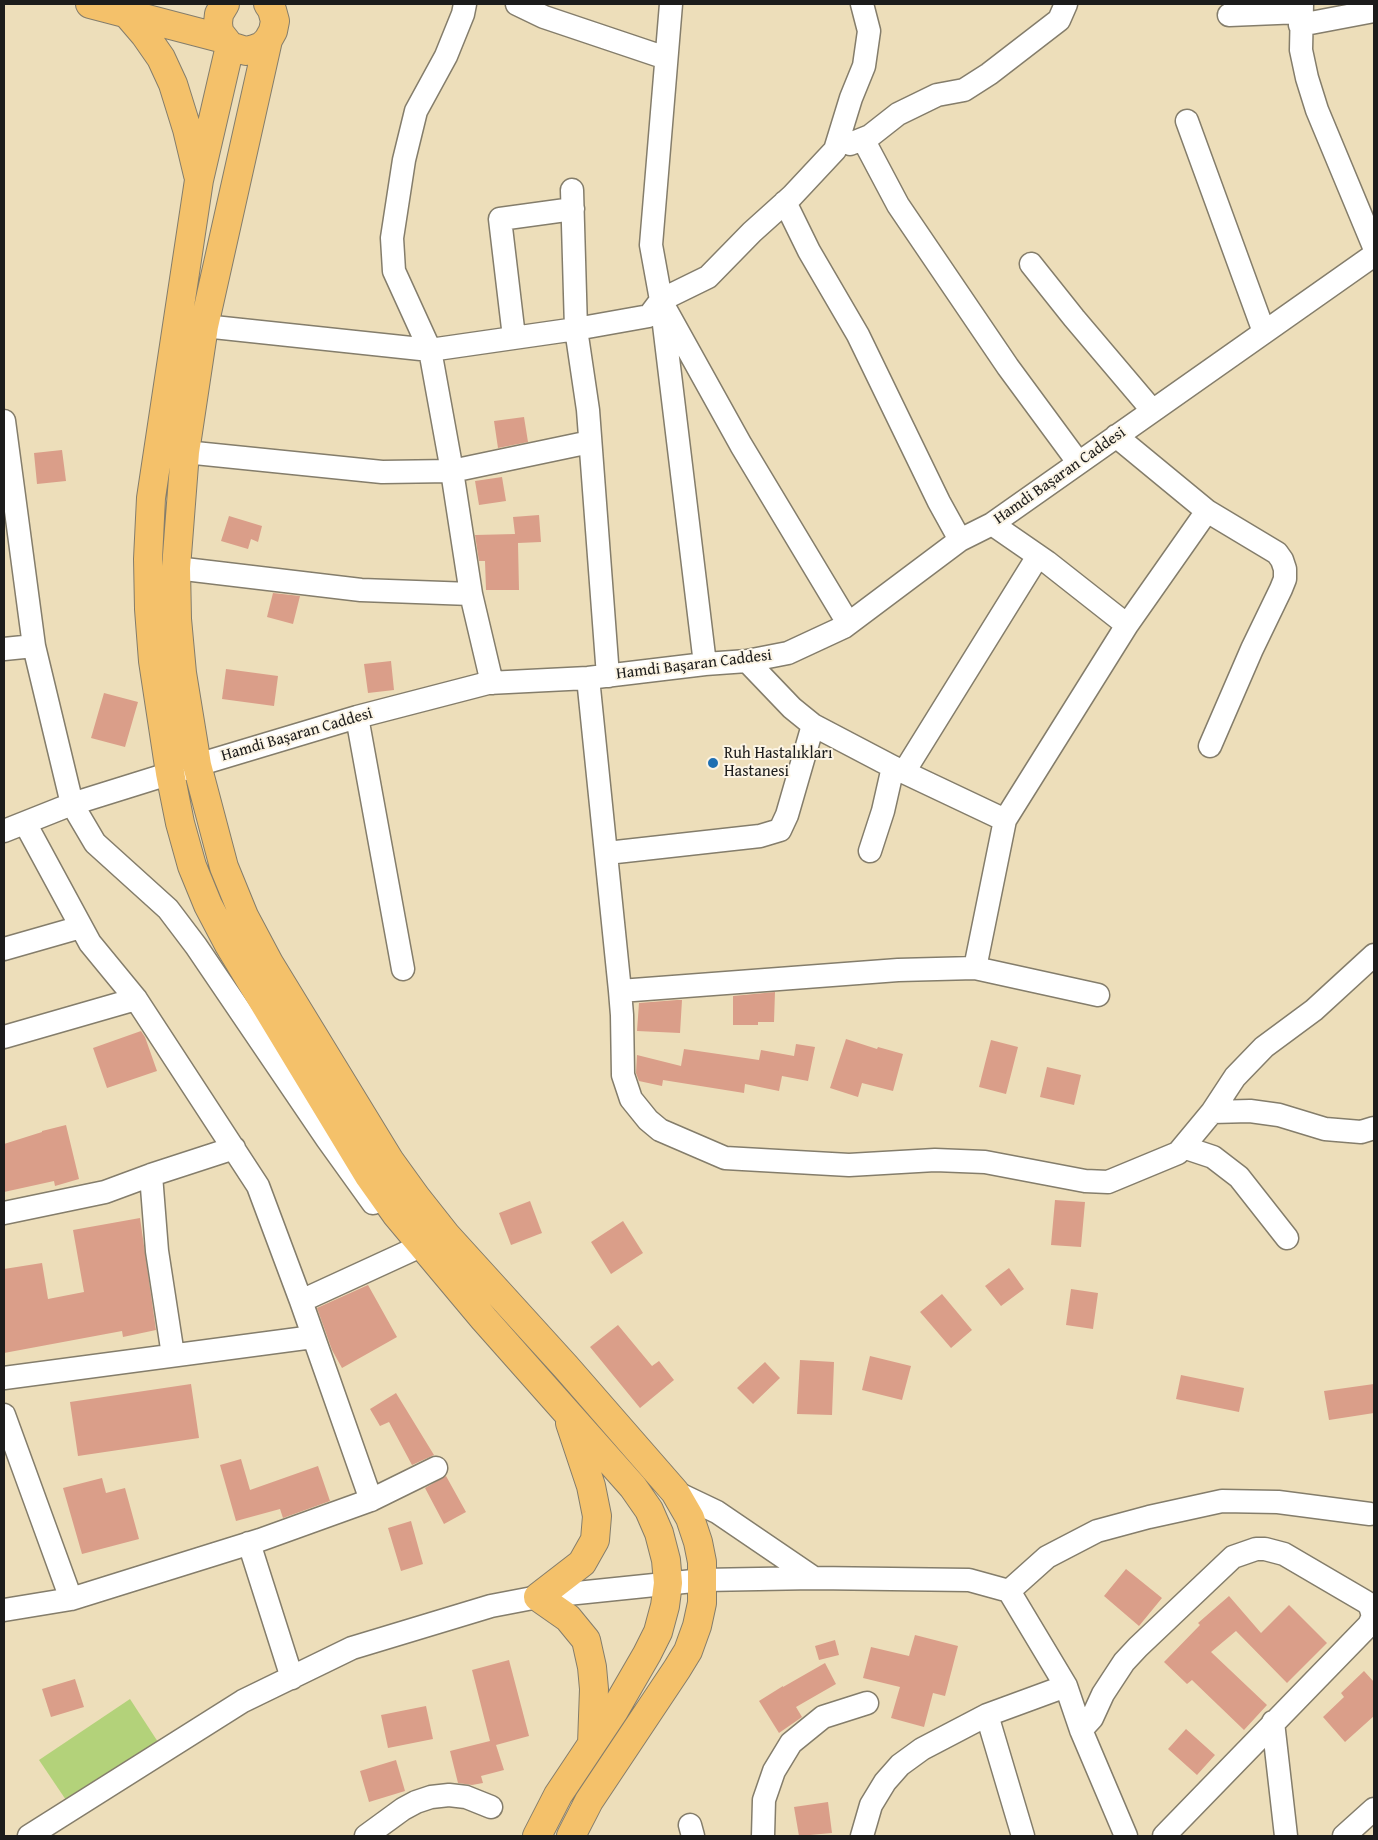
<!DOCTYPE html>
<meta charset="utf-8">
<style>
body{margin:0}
#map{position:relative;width:1378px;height:1840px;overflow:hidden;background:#eddeba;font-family:"Gentium Book Plus",serif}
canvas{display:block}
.frame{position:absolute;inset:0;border:5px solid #1c1c1c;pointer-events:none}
</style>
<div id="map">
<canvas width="1378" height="1840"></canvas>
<div class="frame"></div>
</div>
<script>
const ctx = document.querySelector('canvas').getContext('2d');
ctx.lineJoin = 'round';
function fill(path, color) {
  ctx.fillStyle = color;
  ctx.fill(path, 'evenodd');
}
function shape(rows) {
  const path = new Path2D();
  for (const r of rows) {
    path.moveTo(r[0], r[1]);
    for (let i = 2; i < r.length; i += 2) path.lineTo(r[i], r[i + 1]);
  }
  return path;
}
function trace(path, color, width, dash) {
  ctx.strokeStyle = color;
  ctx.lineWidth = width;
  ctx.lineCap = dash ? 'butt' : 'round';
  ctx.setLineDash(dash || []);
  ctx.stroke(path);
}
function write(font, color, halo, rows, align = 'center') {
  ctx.font = font + ' "Gentium Book Plus",serif';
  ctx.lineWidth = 4;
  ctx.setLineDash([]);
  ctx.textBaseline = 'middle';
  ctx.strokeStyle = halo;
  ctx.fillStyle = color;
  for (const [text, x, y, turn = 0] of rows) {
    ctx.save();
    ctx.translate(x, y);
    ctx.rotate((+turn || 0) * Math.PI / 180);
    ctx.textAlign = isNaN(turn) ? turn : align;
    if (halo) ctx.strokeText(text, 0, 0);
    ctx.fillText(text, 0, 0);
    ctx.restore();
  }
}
fill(shape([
 [130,1699,158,1742,68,1803,39,1760]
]), '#b3d27a');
fill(shape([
 [524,417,528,442,498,448,494,421],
 [62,450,66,481,37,484,34,453],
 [502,477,506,501,479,505,475,481],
 [539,515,541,542,518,543,519,590,486,590,485,561,479,561,475,535,515,534,513,517],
 [229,516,262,526,258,542,251,539,248,549,221,541],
 [273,593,300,596,293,624,267,617],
 [391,661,394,690,368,693,364,664],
 [226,669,278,676,274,706,222,699],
 [104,693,138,702,125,747,91,738],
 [775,992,774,1022,758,1022,758,1025,733,1025,733,996],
 [677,1000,682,1000,680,1033,637,1031,639,1003],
 [141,1031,145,1037,157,1071,107,1088,93,1048],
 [846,1039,877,1049,878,1047,903,1054,893,1091,862,1083,858,1097,830,1088],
 [991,1040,1018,1047,1006,1094,979,1087],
 [796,1044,815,1047,808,1081,782,1076,779,1091,745,1084,744,1093,663,1080,662,1086,639,1081,636,1073,637,1055,681,1066,684,1049,759,1060,761,1050,794,1056],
 [1047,1067,1081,1075,1074,1105,1040,1097],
 [66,1125,79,1179,55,1186,54,1181,4,1192,4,1144,42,1132,42,1131],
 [1055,1200,1085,1202,1081,1247,1051,1245],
 [530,1201,542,1233,511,1245,499,1213],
 [140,1218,156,1330,123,1337,122,1331,4,1353,4,1269,42,1263,48,1299,84,1292,73,1230],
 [623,1221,643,1253,611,1274,591,1242],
 [1009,1268,1024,1289,1001,1306,985,1286],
 [368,1285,397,1337,342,1368,332,1350,317,1308],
 [1071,1289,1098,1293,1093,1329,1066,1325],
 [942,1294,972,1330,951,1348,920,1312],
 [618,1325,652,1366,659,1361,674,1380,640,1408,590,1347],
 [870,1356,911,1366,902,1400,862,1390],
 [800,1360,834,1362,832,1415,797,1414],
 [765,1362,780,1378,753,1404,737,1388],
 [1181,1375,1244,1388,1239,1412,1176,1399],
 [191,1384,199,1438,78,1456,70,1402],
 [1374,1384,1374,1413,1329,1420,1324,1391],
 [396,1393,434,1455,412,1465,389,1422,380,1426,370,1409],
 [241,1459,250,1490,318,1466,330,1501,283,1518,280,1509,236,1521,220,1465],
 [446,1476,466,1512,444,1524,425,1488],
 [102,1478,106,1493,125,1488,139,1539,82,1554,63,1488],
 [411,1521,423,1564,401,1571,388,1528],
 [1126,1569,1162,1598,1139,1626,1104,1596],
 [1229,1596,1261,1633,1289,1605,1327,1643,1287,1683,1236,1631,1211,1652,1267,1705,1244,1730,1192,1680,1187,1684,1164,1662,1200,1625,1198,1623],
 [915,1635,958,1646,945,1696,933,1693,924,1727,891,1718,900,1687,863,1678,871,1647,909,1656],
 [835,1640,839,1655,819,1660,815,1646],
 [509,1660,529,1736,496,1745,504,1770,481,1776,483,1783,472,1785,458,1783,450,1751,490,1741,472,1670],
 [825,1663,836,1684,796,1707,802,1717,779,1733,759,1701,783,1686,783,1687],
 [1364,1671,1374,1682,1374,1716,1345,1742,1323,1717,1344,1697,1341,1693],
 [75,1679,84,1707,51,1717,42,1689],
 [426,1706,433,1739,388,1748,381,1715],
 [1186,1729,1215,1755,1197,1775,1168,1749],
 [396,1760,405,1791,369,1802,360,1771],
 [828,1802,832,1833,799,1836,794,1807]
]), '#da9e89');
const minor = shape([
 [465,4,463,14,446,56,416,111,404,160,392,238,394,271,430,350,452,471,471,594,492,683],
 [517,4,544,17,666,58],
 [671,4,651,245,661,300,705,664],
 [1302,4,1301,50,1307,78,1317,110,1374,247],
 [1229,15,1301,12],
 [1300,25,1374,11],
 [1187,121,1264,332],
 [863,139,898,205,1008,367,1078,462],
 [850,144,870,136,898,114,937,95,964,90,989,74,1059,20,1066,4],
 [572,190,576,329,588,410,608,676],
 [785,202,809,251,858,335,939,502,960,540],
 [1031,264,1074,318,1152,410],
 [666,310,741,445,848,623],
 [204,326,430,350,576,329,649,316,661,300,708,277,752,232,792,196,835,150,851,98,864,66,869,31,862,4],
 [514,337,500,219,573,209],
 [4,421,34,646,72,804,95,843,168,909,196,946,327,1139,373,1203],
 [1116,436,1207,511,1277,553,1282,560,1285,569,1285,579,1281,589,1252,649,1210,746],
 [185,452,382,472,452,471,590,442],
 [176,568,361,590,471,594],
 [1127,625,1207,511],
 [4,649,34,646],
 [747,661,792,708,813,725,893,767,1005,820,1127,625,1047,562,992,524],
 [588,678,620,991,622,1015,623,1075,631,1099,648,1120,660,1130,725,1158,849,1165,935,1160,985,1162,1085,1181,1108,1182,1178,1153,1212,1112,1235,1077,1264,1047,1314,1010,1374,955],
 [357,717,403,969],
 [904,772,1038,556],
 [25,823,90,943,136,999,258,1186,301,1301,371,1500],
 [4,831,72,804,197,765,357,717,488,683,588,678,705,664,747,661,788,653,844,627,960,540,992,524,1374,255],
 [870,851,883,811,893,767],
 [607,853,760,836,780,830,787,815,813,725],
 [4,949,81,927],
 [975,968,1005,820],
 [620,991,898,970,975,968,1098,995],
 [4,1037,136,999],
 [1212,1112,1250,1111,1279,1115,1325,1129,1361,1132,1374,1128],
 [1183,1147,1213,1157,1239,1177,1287,1238],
 [151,1175,157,1251,173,1355],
 [4,1213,105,1192,151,1175,234,1148],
 [301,1301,436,1239],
 [4,1378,313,1337],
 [4,1415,71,1599],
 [675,1492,717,1512,814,1578],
 [249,1543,292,1678],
 [1009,1591,1047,1557,1097,1531,1149,1517,1222,1501,1278,1502,1370,1514],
 [4,1610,71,1599,260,1540,371,1500,436,1468],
 [987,1715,1023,1836],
 [1273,1722,1286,1836],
 [1081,1730,1092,1718,1103,1694,1124,1662,1138,1647,1233,1557,1256,1549,1265,1549,1284,1554,1366,1602,1370,1606,1373,1616,1369,1625,1164,1836],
 [690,1825,693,1836],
 [29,1836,243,1701,352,1648,491,1606,538,1597,703,1580,814,1578,969,1580,1009,1591,1066,1686,1081,1730,1126,1836],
 [366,1836,403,1809,416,1802,431,1797,449,1795,466,1797,491,1807],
 [763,1836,764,1800,774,1771,791,1743,823,1717,867,1703],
 [862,1836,871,1805,885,1782,900,1765,922,1749,987,1715,1066,1686],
 [1344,1836,1374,1809]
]);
const major = shape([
 [90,4,224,39],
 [225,4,219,14,218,23,219,32,230,46,246,51,254,49,262,46,268,40,273,31,275,21,272,10,268,4],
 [127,14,145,35,161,58,173,84,187,129,198,175],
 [268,40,204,326,185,452,176,568,177,619,182,673,197,765,224,867,244,916,269,963,390,1161,416,1197,446,1235,566,1367,675,1492,690,1518,698,1542,702,1562,702,1603,697,1626,688,1651,677,1669,589,1801,571,1836],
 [230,46,199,180,151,498,148,559,149,609,153,661,170,773,180,823,192,866,208,905,229,945,369,1176,396,1214,484,1319,633,1487,649,1510,659,1533,666,1560,668,1583,665,1606,658,1632,647,1654,614,1711,558,1795,537,1836],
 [570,1423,591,1486,597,1516,595,1540,582,1563,538,1597,568,1618,586,1640,592,1667,594,1689,592,1744]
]);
trace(minor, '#847d6b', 25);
trace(major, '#847d6b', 30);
trace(minor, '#fff', 22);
trace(major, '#f4c16a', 28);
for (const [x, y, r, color] of [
 [713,763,6,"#1f6fb2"]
]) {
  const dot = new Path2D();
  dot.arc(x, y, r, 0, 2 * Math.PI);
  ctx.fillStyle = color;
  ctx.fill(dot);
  trace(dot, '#fcf5e5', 2);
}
write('16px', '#1c1c1c', '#fcf5e5', [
 ["Hamdi Başaran Caddesi",1060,476,-35],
 ["Hamdi Başaran Caddesi",694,665,-7],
 ["Hamdi Başaran Caddesi",297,735,-16]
]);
write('16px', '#1c1c1c', '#fcf5e5', [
 ["Ruh Hastalıkları",724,754],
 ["Hastanesi",724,772]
], 'left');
</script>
